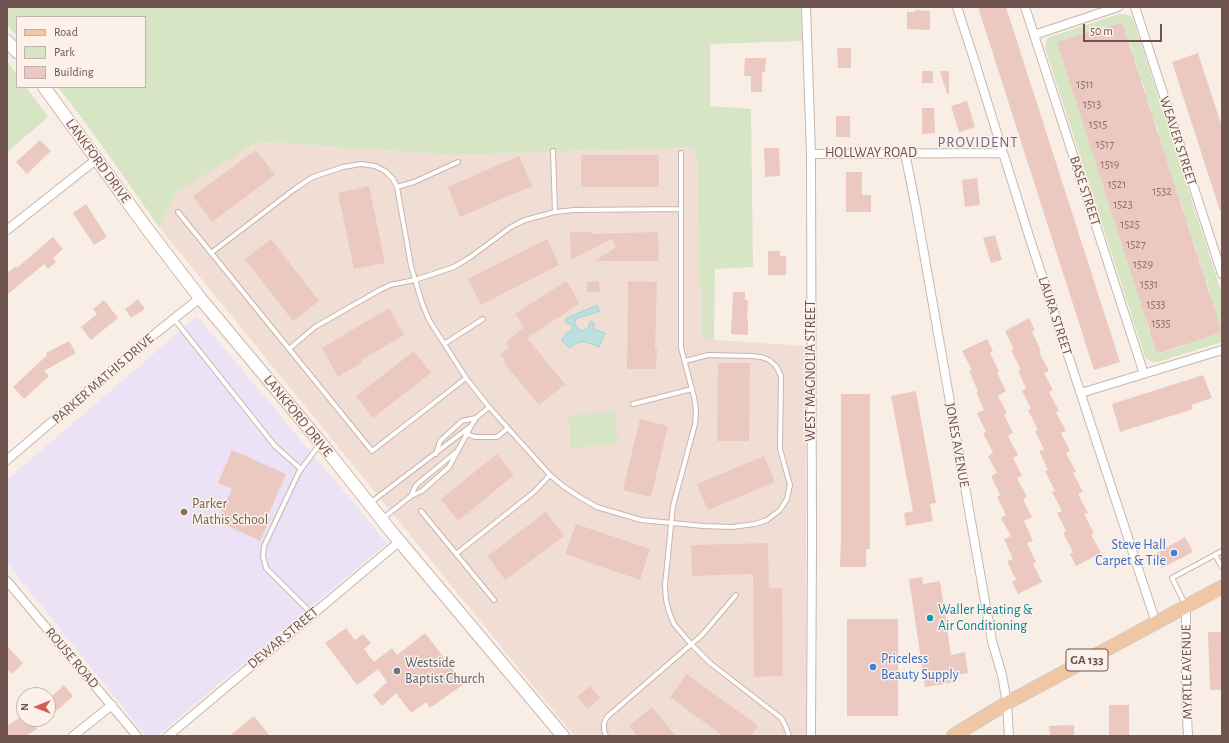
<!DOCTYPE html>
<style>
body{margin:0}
#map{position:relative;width:1229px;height:743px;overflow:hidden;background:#f9eee5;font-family:"Alegreya Sans",sans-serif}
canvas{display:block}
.frame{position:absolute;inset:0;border:8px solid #6f534e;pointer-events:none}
.legend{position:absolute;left:16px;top:16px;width:130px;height:72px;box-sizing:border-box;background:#fcf2eb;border:1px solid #c4b2ac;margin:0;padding:5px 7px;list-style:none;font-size:12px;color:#6f534e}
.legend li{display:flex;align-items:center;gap:8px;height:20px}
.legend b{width:20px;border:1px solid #c4b2ac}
.north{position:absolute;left:16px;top:687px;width:40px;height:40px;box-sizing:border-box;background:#fcf2eb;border:1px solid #c4b2ac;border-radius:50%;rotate:270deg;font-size:11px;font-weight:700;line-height:16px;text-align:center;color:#6f534e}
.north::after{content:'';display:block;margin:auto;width:14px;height:18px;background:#d45e59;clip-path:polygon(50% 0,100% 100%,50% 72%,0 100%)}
.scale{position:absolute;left:1083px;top:24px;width:79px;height:18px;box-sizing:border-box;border:2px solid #6f534e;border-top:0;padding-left:5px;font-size:12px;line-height:14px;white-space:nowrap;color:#6f534e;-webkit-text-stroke:3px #fcf2eb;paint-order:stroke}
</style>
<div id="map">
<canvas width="1229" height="743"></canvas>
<div class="frame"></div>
<ul class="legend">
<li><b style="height:5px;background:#f0c7a5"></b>Road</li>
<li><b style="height:11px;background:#d8e5c5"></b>Park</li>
<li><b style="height:11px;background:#ebc9c0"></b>Building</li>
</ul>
<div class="north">N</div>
<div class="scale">50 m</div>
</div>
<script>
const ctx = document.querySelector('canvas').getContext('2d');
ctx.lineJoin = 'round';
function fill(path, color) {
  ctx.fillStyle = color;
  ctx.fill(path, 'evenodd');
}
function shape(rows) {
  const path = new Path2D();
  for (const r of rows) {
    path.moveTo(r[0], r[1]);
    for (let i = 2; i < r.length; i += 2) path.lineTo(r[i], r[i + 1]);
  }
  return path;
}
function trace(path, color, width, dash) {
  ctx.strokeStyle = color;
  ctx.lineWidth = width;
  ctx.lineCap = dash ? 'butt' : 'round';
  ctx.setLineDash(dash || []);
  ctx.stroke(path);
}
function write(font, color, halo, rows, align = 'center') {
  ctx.font = font + ' "Alegreya Sans",sans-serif';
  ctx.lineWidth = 3;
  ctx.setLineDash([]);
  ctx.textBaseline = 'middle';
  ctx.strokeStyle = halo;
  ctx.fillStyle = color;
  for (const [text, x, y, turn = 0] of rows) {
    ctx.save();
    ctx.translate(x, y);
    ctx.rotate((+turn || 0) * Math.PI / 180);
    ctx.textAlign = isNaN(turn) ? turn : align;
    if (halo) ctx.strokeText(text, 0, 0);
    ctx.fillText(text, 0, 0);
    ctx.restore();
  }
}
fill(shape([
 [265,142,452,155,696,148,702,339,806,346,806,736,574,736,159,227,175,193,253,145]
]), '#f0ded4');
fill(shape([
 [197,316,387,543,157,736,146,736,7,563,7,480]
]), '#ebe2f5');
fill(shape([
 [7,7,801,7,802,41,710,44,710,106,751,109,753,267,715,269,714,340,702,340,696,148,452,155,265,142,253,145,176,193,159,227,91,130,58,87,145,87,145,17,17,17,17,36,7,25],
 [1119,14,1129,15,1133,19,1222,294,1222,342,1158,362,1152,362,1145,357,1045,48,1047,39,1050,37],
 [1122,22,1126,34,1101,43,1096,30],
 [1129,42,1133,54,1107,62,1103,50],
 [1135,61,1139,73,1114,82,1109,69],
 [1142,81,1146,93,1120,102,1116,89],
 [1148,101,1152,114,1127,122,1122,110],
 [1155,121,1159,134,1133,142,1129,130],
 [1167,161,1171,173,1141,169],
 [1173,181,1177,193,1152,202,1147,189],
 [1180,201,1184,213,1158,221,1154,209],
 [1186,220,1190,232,1165,241,1160,228],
 [1193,240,1197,252,1171,260,1167,248],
 [1199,260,1203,273,1178,281,1173,269],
 [1206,280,1210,293,1184,301,1180,289],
 [1172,313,1176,326,1150,334,1146,322],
 [1218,320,1222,332,1196,340],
 [1179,333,1183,346,1157,354,1153,341],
 [7,61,17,75,17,87,26,87,48,117,7,152],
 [614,411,618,443,571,448,568,416]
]), '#d8e5c5');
const water = shape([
 [597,305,600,311,575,319,575,325,578,329,583,331,588,328,591,321,594,323,593,329,605,333,599,347,586,342,580,342,575,344,569,348,561,340,567,333,573,329,570,323,567,324,565,319,597,305]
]);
fill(water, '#bce0df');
trace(water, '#a4d1cf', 1);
fill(shape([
 [978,7,1006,7,1120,362,1094,370],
 [915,10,930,11,930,30,907,29,907,12,915,12],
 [1122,22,1222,332,1157,354,1057,42],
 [837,48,851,48,851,68,838,68],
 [1198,53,1222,127,1222,211,1220,211,1172,62],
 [745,58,766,58,765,72,762,72,762,92,751,92,751,76,744,76],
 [922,71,933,71,933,83,922,83],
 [940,71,949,71,949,94,947,94],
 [967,101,975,127,959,132,951,106],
 [922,108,934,108,935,133,922,134],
 [836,116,850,116,850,137,836,137],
 [40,140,51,151,27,174,16,162],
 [764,148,779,148,780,176,765,177],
 [256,150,275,175,212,222,193,196],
 [581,155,659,155,659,187,581,187],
 [519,156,532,186,460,217,448,187],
 [846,172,862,172,862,195,871,195,871,212,846,212],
 [977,178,980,205,965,207,962,180],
 [369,186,385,263,354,269,338,193],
 [86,204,107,237,94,245,73,213],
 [570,232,591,232,591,234,658,232,659,261,595,261,616,247,612,239,571,260],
 [995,235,1002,260,991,263,983,238],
 [53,237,63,249,53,258,56,262,48,269,44,264,7,295,7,273,16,266,17,268],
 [271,239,319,301,293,321,245,259],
 [547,239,559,265,481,305,468,279],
 [768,251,780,251,780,256,786,256,786,275,768,275],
 [566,281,574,293,579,304,527,338,565,384,539,405,503,362,505,360,500,355,509,347,506,342,524,327,515,314],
 [599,281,600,292,587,292,587,282],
 [628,281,657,282,655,349,657,349,656,369,627,369],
 [733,292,745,292,745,300,748,300,747,320,748,320,748,335,731,334],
 [138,299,145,309,131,318,125,309],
 [104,300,118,318,91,340,81,327,97,314,93,309],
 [389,308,404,335,361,360,363,362,338,377,322,348],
 [1029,318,1035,330,1032,332,1041,351,1039,352,1049,371,1044,373,1053,390,1049,392,1059,411,1056,412,1066,431,1061,433,1070,451,1066,453,1076,472,1073,473,1083,492,1078,494,1088,513,1084,514,1094,533,1091,534,1101,553,1076,566,1070,554,1073,552,1063,533,1066,531,1057,513,1062,511,1052,492,1055,491,1045,471,1048,470,1039,451,1044,449,1035,431,1038,430,1028,410,1031,409,1022,391,1026,388,1018,371,1021,370,1011,350,1014,349,1005,331],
 [987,339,993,351,990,353,999,371,997,373,1006,391,998,396,1007,413,1004,415,1013,433,1008,436,1018,455,1013,458,1022,476,1017,478,1027,497,1023,499,1032,517,1024,521,1033,541,1027,543,1036,562,1033,564,1042,582,1018,594,1012,582,1016,580,1007,561,1013,559,1004,539,1011,536,1001,518,1006,515,997,497,1000,495,991,476,997,473,988,456,993,453,983,433,986,432,977,413,984,410,976,392,978,391,969,371,972,370,962,351],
 [69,341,76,353,44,371,49,376,24,399,13,387,47,355,46,353],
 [414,351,431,373,373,418,356,396],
 [718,363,750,363,749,441,717,441],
 [1203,375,1212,398,1191,405,1193,409,1120,432,1112,404],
 [916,391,936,503,930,504,933,521,906,526,904,513,913,511,891,396],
 [841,394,870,394,870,549,866,549,866,567,840,567,841,536],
 [640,419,668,426,651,497,623,490],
 [232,450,286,474,267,518,270,519,260,541,217,521,232,489,218,483],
 [497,454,514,475,458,521,441,499],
 [764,456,775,482,708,510,697,484],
 [546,512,564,536,505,580,488,556],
 [576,524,650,549,640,580,565,554],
 [1185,537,1193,552,1162,568,1155,554],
 [768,543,769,588,782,588,783,676,754,677,753,574,692,576,691,545],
 [922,577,923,584,940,581,951,655,965,652,968,673,955,675,956,682,925,687,909,579],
 [847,619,898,619,898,716,847,716],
 [346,628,355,640,363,634,371,643,364,649,374,662,392,648,397,655,425,633,464,684,430,708,426,702,411,713,396,693,382,706,373,695,387,682,378,669,357,685,325,643],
 [1208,632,1222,632,1222,690,1210,690],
 [7,646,23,663,12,674,7,669],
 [687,674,758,726,751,736,723,736,670,697],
 [64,685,73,696,53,714,48,708,48,700],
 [590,686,600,698,588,709,577,697],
 [1109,705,1129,705,1129,736,1109,736],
 [652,707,676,736,637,736,629,726],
 [24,715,24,719,30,719,37,729,26,736,7,736,7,726],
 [254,716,270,736,229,736],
 [1074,725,1074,736,1050,736,1049,726]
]), '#ebc9c0');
const lane = shape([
 [553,151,555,212],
 [681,153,681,348,694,397,696,410,695,424,673,506,665,585,666,600,669,612,674,624,691,644,710,663,781,718,786,727,789,736],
 [397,187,414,182,458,162],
 [178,212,372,451,466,378],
 [211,253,296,188,313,177,343,167,361,164,375,166,385,171,393,179,397,187,411,266,422,303,429,320,466,378,489,407,550,475,563,486,581,498,597,507,641,520,703,526,732,527,755,524,767,520,780,510,787,499,790,485,780,449,781,376,776,366,769,360,761,357,751,356,708,355,685,361],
 [174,319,275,446,301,469],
 [444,344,483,319],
 [289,349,315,327,378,291,390,285,415,280,454,267,469,258,511,227,525,220,555,212,574,210,681,209],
 [633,404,692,389],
 [471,426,476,418,489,407],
 [467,434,475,437,497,437,508,428],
 [436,454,440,441,462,421,476,418],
 [411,496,416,485,456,452],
 [370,503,471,426,449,467,422,491,411,496,382,519],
 [421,511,494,600],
 [456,554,534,492,550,475],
 [1215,555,1222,567],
 [1185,604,1172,578,1222,551],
 [312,614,266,568,263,556,264,546,299,472,319,445],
 [606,736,604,730,604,723,607,717,702,635,736,595]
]);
const street = shape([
 [806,7,811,154,812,541,811,736],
 [957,7,972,53,1029,236,1156,623],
 [1025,7,1144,374],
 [1135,7,1222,274],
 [1034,35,1118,7],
 [905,153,916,208,992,641,1002,675,1007,703,1009,736],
 [811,154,1003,153],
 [7,230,97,159],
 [1081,393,1222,350],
 [7,460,156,333,200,298],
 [7,581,137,736],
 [1186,607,1186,694,1188,736],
 [73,736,112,705],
 [168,736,400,541]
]);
const secondary = shape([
 [7,41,17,52],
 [44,87,148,230,200,298,321,443,390,530,563,736]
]);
const primary = shape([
 [953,736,1007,703,1222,587]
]);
trace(lane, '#c9b5ad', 6);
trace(street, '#c9b5ad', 10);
trace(secondary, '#ceb6ae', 14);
trace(primary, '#d4cbca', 15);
trace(lane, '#fff', 4);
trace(street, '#fff', 8);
trace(secondary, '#fff', 12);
trace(primary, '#f0c7a5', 13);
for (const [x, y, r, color] of [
 [184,512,4,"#8d6e63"],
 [1174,553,4,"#3f7fe0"],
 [930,618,4,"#0f9aa8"],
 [873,667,4,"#3f7fe0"],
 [397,671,4,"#6b7280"]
]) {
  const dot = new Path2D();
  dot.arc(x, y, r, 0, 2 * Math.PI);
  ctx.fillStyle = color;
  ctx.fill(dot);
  trace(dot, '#fcf2eb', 1.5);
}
write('12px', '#8e706a', null, [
 ["1511",1085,84],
 ["1513",1092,104],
 ["1515",1098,124],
 ["1517",1105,144],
 ["1519",1110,164],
 ["1521",1117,184],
 ["1532",1162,191],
 ["1523",1123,204],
 ["1525",1130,224],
 ["1527",1136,244],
 ["1529",1143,264],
 ["1531",1149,284],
 ["1533",1156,304],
 ["1535",1161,323]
]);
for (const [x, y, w] of [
 [1087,660,42]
]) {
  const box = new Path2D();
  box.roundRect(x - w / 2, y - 11, w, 22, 3);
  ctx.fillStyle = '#fcf2eb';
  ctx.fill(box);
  trace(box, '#6f534e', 1);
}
write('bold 13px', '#6f534e', null, [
 ["GA 133",1087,660]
]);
write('14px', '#6f534e', '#fcf2eb', [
 ["WEAVER STREET",1178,141,72],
 ["HOLLWAY ROAD",871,153],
 ["LANKFORD DRIVE",98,161,54],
 ["BASE STREET",1085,191,72],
 ["LAURA STREET",1055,316,72],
 ["WEST MAGNOLIA STREET",811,371,-90],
 ["PARKER MATHIS DRIVE",103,379,-41],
 ["LANKFORD DRIVE",298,416,51],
 ["JONES AVENUE",957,445,80],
 ["DEWAR STREET",283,638,-40],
 ["ROUSE ROAD",72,658,50],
 ["MYRTLE AVENUE",1187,672,-91]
]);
write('14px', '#785e54', '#fcf2eb', [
 ["Parker",192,504],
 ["Mathis School",192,520]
], 'left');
write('14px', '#366cbe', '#fcf2eb', [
 ["Steve Hall",1166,545],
 ["Carpet & Tile",1166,561],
 ["Priceless",881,659,"left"],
 ["Beauty Supply",881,675,"left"]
], 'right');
write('14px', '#0d838f', '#fcf2eb', [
 ["Waller Heating &",938,610],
 ["Air Conditioning",938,626]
], 'left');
write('14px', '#5b616d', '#fcf2eb', [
 ["Westside",405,663],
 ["Baptist Church",405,679]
], 'left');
ctx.letterSpacing = '1px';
write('15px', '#78668b', '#fcf2eb', [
 ["PROVIDENT",978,142]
]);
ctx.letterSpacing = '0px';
</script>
